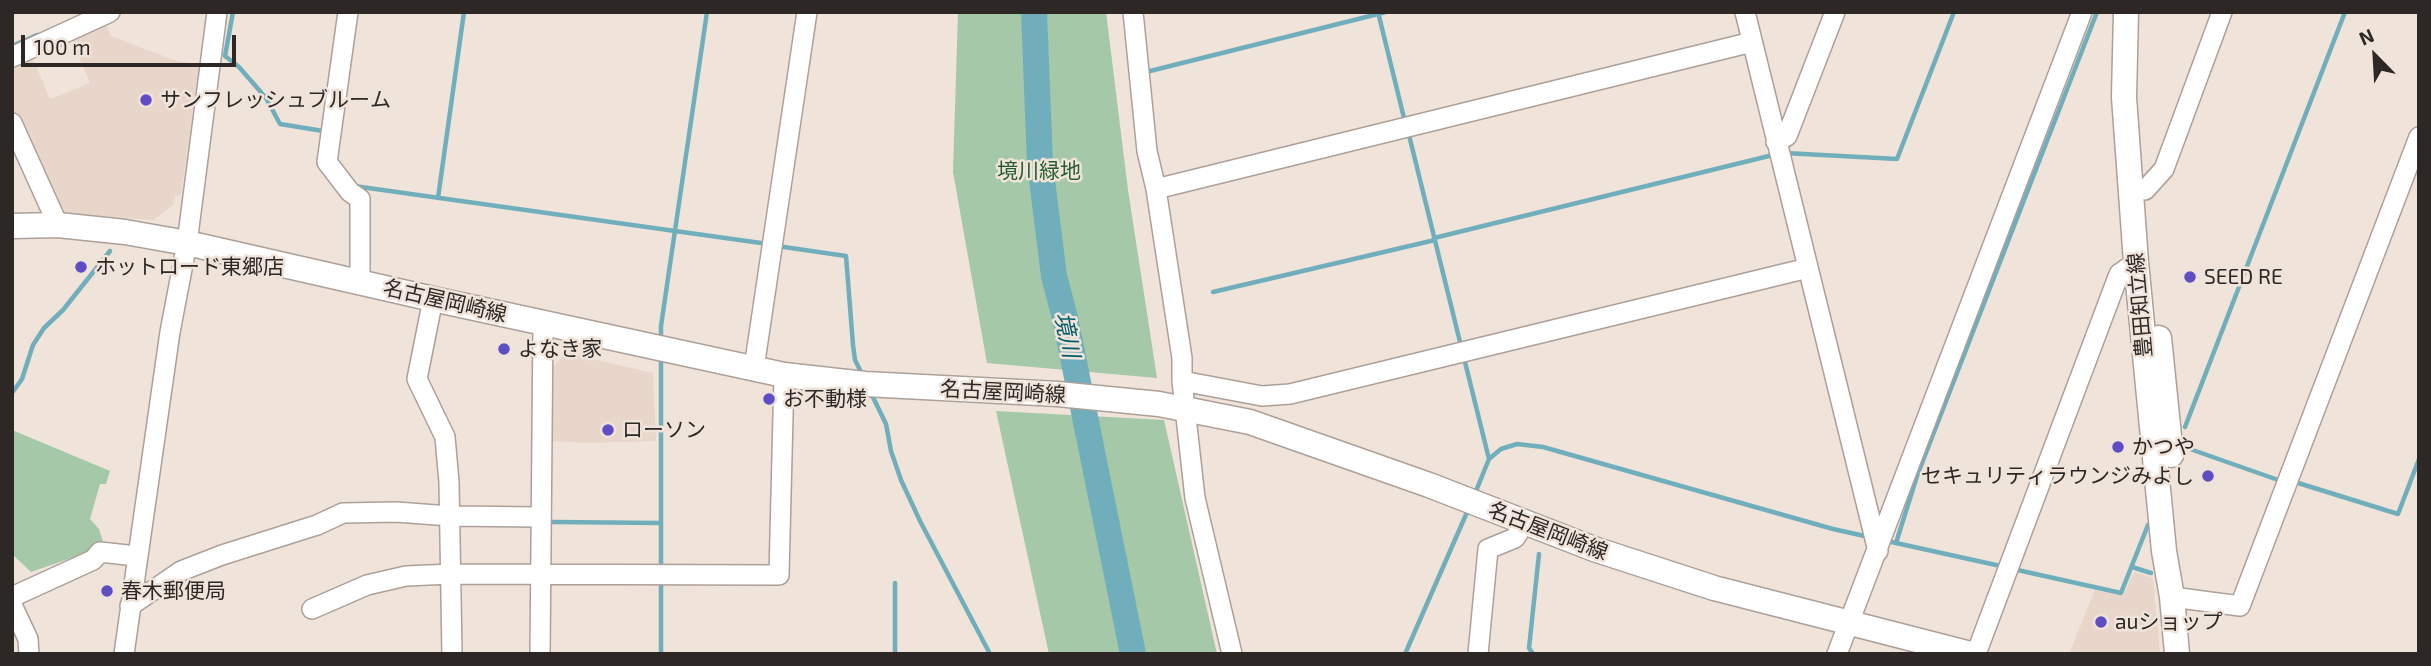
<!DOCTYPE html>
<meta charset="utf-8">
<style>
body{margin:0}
#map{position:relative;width:2431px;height:666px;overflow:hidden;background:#efe3da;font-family:"Exo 2",sans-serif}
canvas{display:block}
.frame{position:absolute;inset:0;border:14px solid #2d2825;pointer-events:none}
.north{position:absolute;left:2340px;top:21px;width:70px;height:70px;-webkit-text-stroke:5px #efe3da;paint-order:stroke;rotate:336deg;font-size:19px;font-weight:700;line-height:28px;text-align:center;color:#2d2825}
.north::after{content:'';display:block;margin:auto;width:24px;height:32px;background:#2d2825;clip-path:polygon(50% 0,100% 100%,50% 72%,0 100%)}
.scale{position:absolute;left:21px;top:35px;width:215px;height:32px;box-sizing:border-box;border:4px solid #2d2825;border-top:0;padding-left:9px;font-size:21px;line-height:24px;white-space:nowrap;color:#2d2825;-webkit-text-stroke:5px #efe3da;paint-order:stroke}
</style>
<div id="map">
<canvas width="2431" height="666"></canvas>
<div class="frame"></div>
<div class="north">N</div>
<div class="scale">100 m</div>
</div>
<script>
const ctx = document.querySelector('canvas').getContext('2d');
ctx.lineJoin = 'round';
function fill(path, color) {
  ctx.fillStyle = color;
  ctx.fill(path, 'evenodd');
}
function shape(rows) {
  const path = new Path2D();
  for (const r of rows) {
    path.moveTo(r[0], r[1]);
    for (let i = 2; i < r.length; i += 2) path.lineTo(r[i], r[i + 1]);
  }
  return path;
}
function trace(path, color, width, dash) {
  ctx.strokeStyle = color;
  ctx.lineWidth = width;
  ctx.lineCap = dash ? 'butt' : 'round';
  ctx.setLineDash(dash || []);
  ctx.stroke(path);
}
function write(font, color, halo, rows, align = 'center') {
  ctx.font = font + ' "Exo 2","Noto Sans JP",sans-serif';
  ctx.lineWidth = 5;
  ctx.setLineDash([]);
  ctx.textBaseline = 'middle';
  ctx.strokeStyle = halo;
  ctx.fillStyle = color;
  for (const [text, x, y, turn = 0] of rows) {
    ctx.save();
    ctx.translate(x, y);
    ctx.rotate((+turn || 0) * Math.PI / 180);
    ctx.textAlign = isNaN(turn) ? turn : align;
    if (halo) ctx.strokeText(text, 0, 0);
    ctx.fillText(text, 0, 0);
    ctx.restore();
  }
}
fill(shape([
 [105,21,111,36,174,60,199,65,181,195,175,196,173,205,154,220,55,213,12,116,12,60,30,52,50,99,90,83,70,36],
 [566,353,653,373,656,441,587,443,552,441,552,368],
 [2134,572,2153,578,2160,652,2158,654,2069,654,2095,590,2123,596]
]), '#e9d6ca');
fill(shape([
 [958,12,1106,12,1128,190,1157,378,987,363,953,172],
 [996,411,1164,420,1217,654,1049,654],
 [12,430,110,471,106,484,100,484,90,519,99,529,103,542,91,551,31,572,12,554]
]), '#a4c8a8');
trace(shape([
 [233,12,225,56,239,67,266,98,280,124,323,131,323,133],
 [1378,12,1405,122],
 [12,46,37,35],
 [1146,72,1386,12],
 [1408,131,1461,346],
 [1785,153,1897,159,1954,12],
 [354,186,768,244],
 [438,198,464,12],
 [1434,238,1773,155],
 [777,246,846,256,853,345,855,360,862,374],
 [1213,292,1435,240],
 [661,341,661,326,707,12],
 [1464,358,1489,459],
 [870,391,886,424,891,451,901,480,920,521,990,654],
 [12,393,22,379,33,345,44,328,63,310,110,251],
 [2185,427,2345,12],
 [2190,449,2281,481],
 [2295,482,2398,514,2419,459],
 [1474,496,1489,459,1501,449,1517,444,1543,447,1833,529,1869,537],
 [553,522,661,523],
 [1887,541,1896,543,1917,476,2097,12],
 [1896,543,2005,567],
 [2132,567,2151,573],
 [661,569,661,357],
 [2013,569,2121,593,2148,525],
 [661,581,661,654],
 [895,654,895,583],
 [1405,654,1468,510],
 [1533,654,1529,648,1539,554]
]), '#71aebc', 4.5);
trace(shape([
 [1034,12,1040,164,1054,276,1065,318,1133,654]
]), '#71aebc', 26);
const minor = shape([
 [348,12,327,162,350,192,360,199,360,282],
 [1133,12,1147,151,1156,189,1182,358,1182,381,1195,498,1232,654],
 [1745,12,1878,551],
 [12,57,110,12],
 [12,123,58,225],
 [1776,142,1787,136,1835,12],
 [1156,189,1752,42],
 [2145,190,2164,169,2222,12],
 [433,299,417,379,445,437,449,482,452,654],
 [754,368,807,12],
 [1182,381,1262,396,1290,394,1808,268],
 [12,597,93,560,100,552,136,556],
 [2172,597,2240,606,2419,137],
 [12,605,28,639,29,654],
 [130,606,181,571,222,555,317,525,343,513,396,512,450,516,540,517],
 [312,609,367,585,406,576,451,574,779,575,784,375],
 [124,654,170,332,187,243,217,12],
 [540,654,543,323],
 [1478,654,1488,549,1515,538,1525,522],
 [1837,654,2082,12],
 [1976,654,2119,274,2136,262]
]);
const major = shape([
 [2126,12,2124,97,2136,262,2164,551,2172,597,2177,654],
 [12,226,58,225,125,232,187,243,433,299,784,375,865,384,1058,394,1159,404,1250,422,1429,485,1594,549,1714,588,1971,654],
 [2159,338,2171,455]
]);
trace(minor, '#aca099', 22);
trace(major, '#aca099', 27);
trace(minor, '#fff', 19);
trace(major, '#fff', 24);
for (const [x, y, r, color] of [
 [146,100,7,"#5f4dc6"],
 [81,267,7,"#5f4dc6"],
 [2190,277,7,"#5f4dc6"],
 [504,349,7,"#5f4dc6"],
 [769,399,7,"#5f4dc6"],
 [608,430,7,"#5f4dc6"],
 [2118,447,7,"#5f4dc6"],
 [2208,476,7,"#5f4dc6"],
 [107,591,7,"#5f4dc6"],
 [2101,622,7,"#5f4dc6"]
]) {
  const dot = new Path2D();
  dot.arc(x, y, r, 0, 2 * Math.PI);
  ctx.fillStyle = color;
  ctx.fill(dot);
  trace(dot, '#efe3da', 2.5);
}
write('21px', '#2d2825', '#efe3da', [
 ["サンフレッシュブルーム",160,100],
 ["ホットロード東郷店",95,267],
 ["SEED RE",2204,277],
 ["よなき家",518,349],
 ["お不動様",783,399],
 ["ローソン",622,430],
 ["かつや",2132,447],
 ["セキュリティラウンジみよし",2194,476,"right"],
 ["春木郵便局",121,591],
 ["auショップ",2115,622]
], 'left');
write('21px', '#255f30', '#efe3da', [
 ["境川緑地",1039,171]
]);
write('21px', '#2d2825', '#efe3da', [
 ["名古屋岡崎線",445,301,13],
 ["豊田知立線",2140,305,-95],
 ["名古屋岡崎線",1003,392,3],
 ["名古屋岡崎線",1548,531,21]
]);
write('italic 23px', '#005c6b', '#efe3da', [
 ["境川",1067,335,78]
]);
</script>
